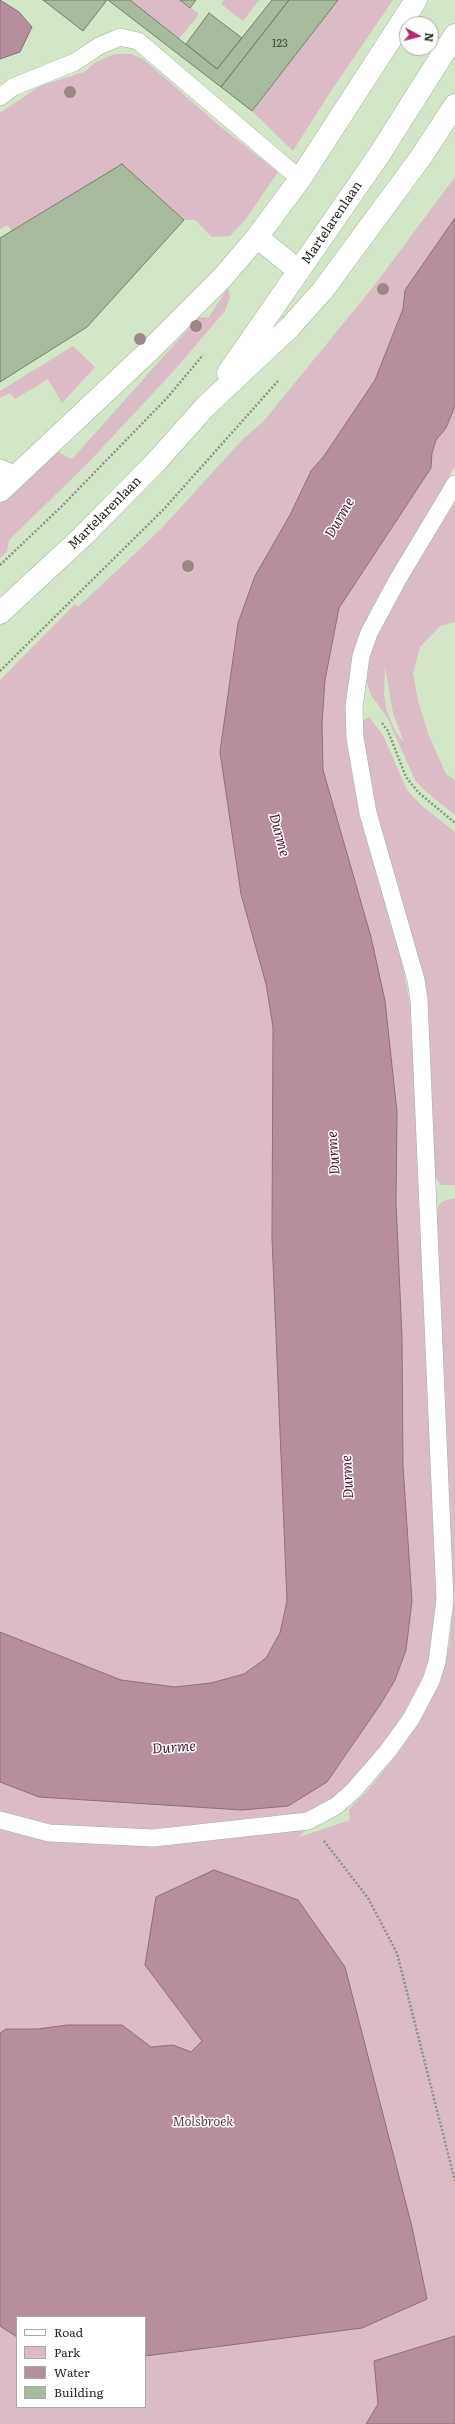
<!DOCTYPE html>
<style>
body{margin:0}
#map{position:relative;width:455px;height:2424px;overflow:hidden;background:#d3e6c8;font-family:Literata,serif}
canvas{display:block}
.legend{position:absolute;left:16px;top:2316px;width:130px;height:92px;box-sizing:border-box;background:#fff;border:1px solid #a7aaa5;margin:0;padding:5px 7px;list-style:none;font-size:12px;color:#242b1f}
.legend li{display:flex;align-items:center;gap:8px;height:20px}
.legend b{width:20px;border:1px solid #a7aaa5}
.north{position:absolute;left:399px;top:16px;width:40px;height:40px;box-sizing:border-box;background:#fff;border:1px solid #a7aaa5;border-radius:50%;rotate:97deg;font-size:11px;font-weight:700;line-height:16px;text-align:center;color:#242b1f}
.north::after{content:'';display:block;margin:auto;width:14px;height:18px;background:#b02a70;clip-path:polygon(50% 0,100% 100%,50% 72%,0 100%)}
</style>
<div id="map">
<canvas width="455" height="2424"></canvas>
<ul class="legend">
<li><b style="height:5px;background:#fff"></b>Road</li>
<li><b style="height:11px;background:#dbbbc6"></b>Park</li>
<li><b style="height:11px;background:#b78e9e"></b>Water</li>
<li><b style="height:11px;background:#a8ba9d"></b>Building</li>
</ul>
<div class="north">N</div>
</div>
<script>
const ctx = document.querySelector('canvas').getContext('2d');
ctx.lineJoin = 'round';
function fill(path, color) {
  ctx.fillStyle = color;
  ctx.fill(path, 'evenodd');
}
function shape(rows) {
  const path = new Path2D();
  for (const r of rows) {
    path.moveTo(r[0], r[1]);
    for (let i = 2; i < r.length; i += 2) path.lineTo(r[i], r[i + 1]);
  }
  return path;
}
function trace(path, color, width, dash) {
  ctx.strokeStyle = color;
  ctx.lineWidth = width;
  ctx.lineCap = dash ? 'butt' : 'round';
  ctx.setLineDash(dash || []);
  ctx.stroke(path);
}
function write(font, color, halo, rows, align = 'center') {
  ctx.font = font + ' Literata,serif';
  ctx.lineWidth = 3;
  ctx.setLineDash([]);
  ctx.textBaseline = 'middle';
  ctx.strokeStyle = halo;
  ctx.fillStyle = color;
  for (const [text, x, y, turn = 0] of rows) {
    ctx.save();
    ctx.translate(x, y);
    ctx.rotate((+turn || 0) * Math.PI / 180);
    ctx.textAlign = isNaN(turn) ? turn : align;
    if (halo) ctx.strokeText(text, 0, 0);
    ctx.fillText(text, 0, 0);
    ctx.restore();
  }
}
fill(shape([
 [130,0,180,0,199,14,179,39],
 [224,0,259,0,243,21,221,4],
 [338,0,393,0,329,94,293,151,252,111],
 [114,54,131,54,143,59,222,128,278,172,246,219,230,236,212,237,195,220,184,220,122,164,12,231,8,225,0,229,0,113,40,86,84,72,96,62],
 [455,177,455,218,405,290,403,309,375,380,324,456,311,471,290,515,255,576,238,623,220,752,241,894,266,984,273,1027,272,1238,287,1601,280,1633,266,1658,244,1674,211,1684,175,1687,121,1680,0,1632,0,680,75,604,78,607,159,531,244,438,263,422,373,287],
 [228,288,230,297,225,311,171,374,87,464,9,540,7,552,0,558,0,501,56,451,72,459,199,317,208,318],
 [73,346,95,367,62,403,48,379,15,399,10,393,0,398,0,391],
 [455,406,455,466,370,611,355,651,346,699,346,732,353,780,363,823,401,957,413,1020,437,1603,429,1665,398,1724,355,1779,299,1837,350,1820,349,1809,367,1791,396,1756,420,1720,439,1685,449,1647,453,1606,436,1211,439,1205,443,1201,455,1198,455,2424,0,2424,0,1782,39,1797,242,1810,288,1806,327,1782,348,1753,395,1680,406,1650,412,1601,403,1466,402,1337,396,1203,397,1112,371,937,323,770,322,724,325,680,339,608,431,468,432,453,436,440,446,428],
 [17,2317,145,2317,145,2407,17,2407],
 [455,502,455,622,440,626,420,647,413,673,418,701,429,736,446,774,455,780,455,815,423,789,415,780,387,717,371,695,365,677,375,639,408,577],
 [385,667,393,713,404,742,396,733,386,709,384,694],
 [369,717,383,735,407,790,421,805,455,832,455,1185,441,1185,435,1176,428,1021,372,791,362,730,362,722]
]), '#dbbbc6');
const water = shape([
 [0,0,19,12,32,27,20,52,0,59,0,0],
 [455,218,455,406,446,428,436,440,432,453,431,468,339,608,325,680,322,724,323,770,371,937,385,1001,397,1112,396,1203,402,1337,403,1466,412,1601,406,1650,395,1680,380,1705,327,1782,288,1806,242,1810,39,1797,0,1782,0,1632,121,1680,175,1687,211,1683,244,1674,266,1658,280,1633,287,1601,272,1238,273,1027,266,984,241,894,220,752,238,623,255,576,290,515,311,471,324,456,375,380,403,309,405,290,455,218],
 [214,1870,298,1900,345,1967,412,2227,427,2299,362,2328,145,2356,145,2317,17,2317,17,2337,0,2326,0,2033,6,2029,38,2029,67,2025,122,2025,151,2047,173,2045,191,2052,202,2041,145,1965,156,1897,214,1870],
 [455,2336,455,2424,366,2424,378,2404,374,2361,455,2336]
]);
fill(water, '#b78e9e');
trace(water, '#8b7078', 1);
const building = shape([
 [43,0,107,0,83,31,43,0],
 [108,0,130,0,217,69,272,0,289,0,221,87,108,0],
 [180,0,196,0,190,8,180,0],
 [289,0,338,0,252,111,221,87,289,0],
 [209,13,242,38,217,69,186,44,209,13],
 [122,164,184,220,87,327,0,382,0,238,122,164]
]);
fill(building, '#a8ba9d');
trace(building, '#718267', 1);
const service = shape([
 [0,97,13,87,75,62,99,46,120,37,138,41,300,179],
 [0,468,17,475],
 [0,1820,49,1833,153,1838,308,1821,336,1806,353,1791,387,1752,411,1719,431,1681,437,1662,445,1600,419,1000,416,980,368,813,355,738,354,707,361,656,369,633,398,579,455,484]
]);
const minor = shape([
 [257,237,299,271],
 [0,491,151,349,223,277,257,237,300,179,416,0]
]);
const primary = shape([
 [228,373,379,155,455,35],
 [0,613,82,537,155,463,205,407,290,327,323,290,421,157,455,105]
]);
trace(service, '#a3b599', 18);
trace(minor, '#a3b599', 23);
trace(primary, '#a3b599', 23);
trace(shape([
 [0,565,61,507,167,398,203,355],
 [0,671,164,509,278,381],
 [382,723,388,731,406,777,418,792,455,823],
 [324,1841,368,1898,397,1953,455,2181]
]), '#87957f', 2.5, [2, 2]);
trace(service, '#fff', 17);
trace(minor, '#fff', 22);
trace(primary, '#fff', 22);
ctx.fillStyle = '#9d8686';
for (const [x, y] of [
 [70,92],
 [383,289],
 [196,326],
 [140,339],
 [188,566]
]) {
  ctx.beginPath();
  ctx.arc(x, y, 6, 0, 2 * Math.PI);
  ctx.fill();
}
write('11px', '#454f3e', null, [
 ["123",280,44]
]);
write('13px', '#242b1f', '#fff', [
 ["Martelarenlaan",332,223,-56],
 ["Martelarenlaan",105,513,-45]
]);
write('italic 13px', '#703750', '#fff', [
 ["Molsbroek",203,2122]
]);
write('italic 14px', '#4f1a33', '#fff', [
 ["Durme",340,518,-60],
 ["Durme",279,835,75],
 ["Durme",334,1153,-94],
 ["Durme",348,1477,-93],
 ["Durme",174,1748,-4]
]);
</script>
